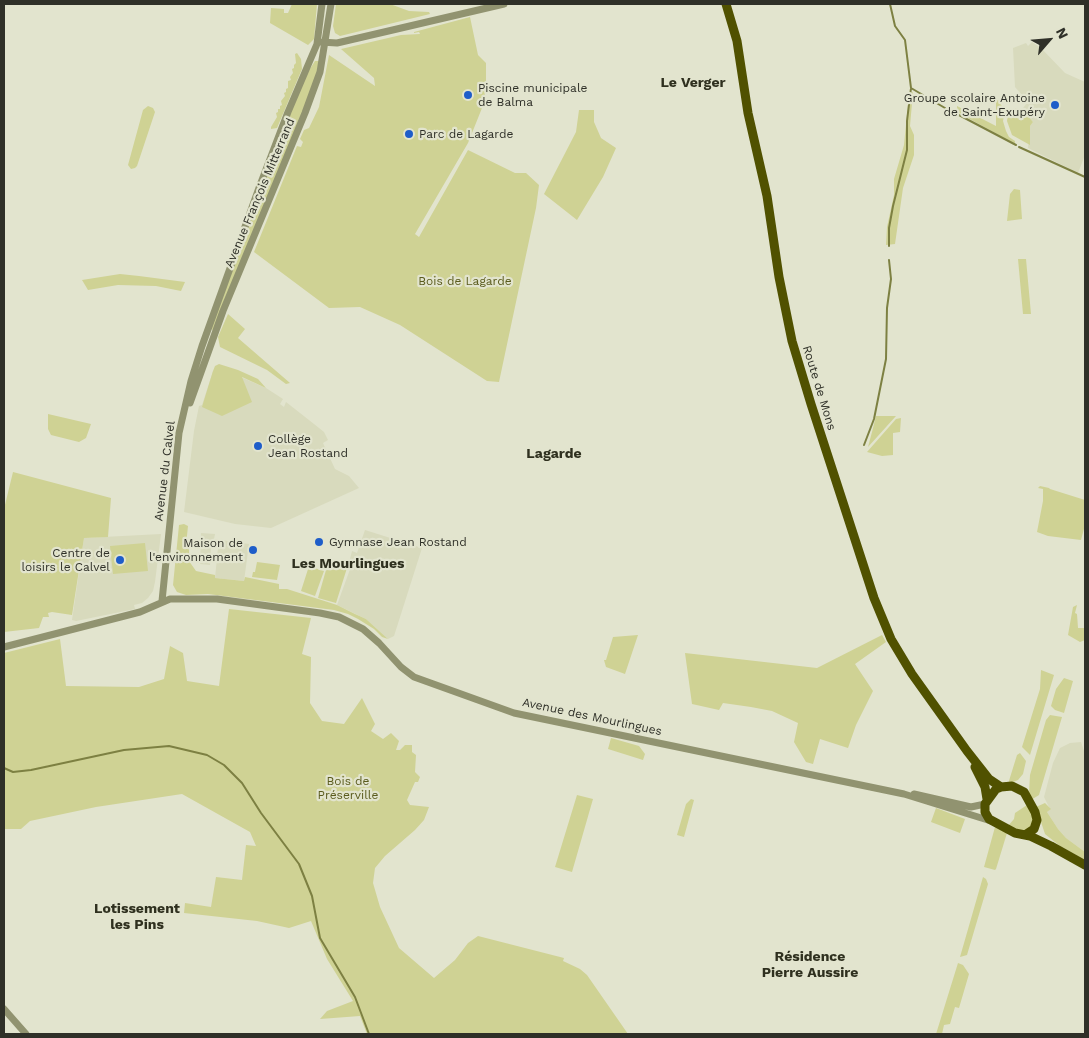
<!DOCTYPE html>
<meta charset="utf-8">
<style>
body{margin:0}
#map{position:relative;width:1089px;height:1038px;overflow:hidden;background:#e2e4ce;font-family:"Work Sans",sans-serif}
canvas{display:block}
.frame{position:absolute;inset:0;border:5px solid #2f3028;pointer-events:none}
.north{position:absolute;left:1024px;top:15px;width:50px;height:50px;-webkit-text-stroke:4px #e2e4ce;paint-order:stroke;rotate:63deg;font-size:14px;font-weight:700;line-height:20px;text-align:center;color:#2f3028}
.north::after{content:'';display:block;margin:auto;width:18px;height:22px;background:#2f3028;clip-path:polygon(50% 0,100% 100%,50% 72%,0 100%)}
</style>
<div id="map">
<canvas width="1089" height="1038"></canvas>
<div class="frame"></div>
<div class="north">N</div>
</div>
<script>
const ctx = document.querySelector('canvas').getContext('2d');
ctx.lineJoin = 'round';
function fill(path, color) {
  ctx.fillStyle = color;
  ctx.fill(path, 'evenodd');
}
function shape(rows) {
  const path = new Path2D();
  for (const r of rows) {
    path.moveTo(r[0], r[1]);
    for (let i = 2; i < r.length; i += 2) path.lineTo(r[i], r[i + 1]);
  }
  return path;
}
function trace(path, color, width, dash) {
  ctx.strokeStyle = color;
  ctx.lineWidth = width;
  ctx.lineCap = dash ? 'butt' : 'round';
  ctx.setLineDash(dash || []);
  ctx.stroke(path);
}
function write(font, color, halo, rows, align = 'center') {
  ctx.font = font + ' "Work Sans",sans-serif';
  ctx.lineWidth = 4.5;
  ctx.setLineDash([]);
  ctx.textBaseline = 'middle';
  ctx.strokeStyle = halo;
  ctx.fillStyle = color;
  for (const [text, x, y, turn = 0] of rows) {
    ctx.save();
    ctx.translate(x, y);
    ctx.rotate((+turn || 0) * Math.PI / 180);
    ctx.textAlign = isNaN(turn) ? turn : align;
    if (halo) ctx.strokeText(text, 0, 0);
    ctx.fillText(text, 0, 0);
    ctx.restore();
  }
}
fill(shape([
 [1032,42,1041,48,1065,73,1085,82,1085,155,1078,173,1028,148,1030,126,1033,122,1022,109,1028,102,1015,87,1013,48,1026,43,1028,46],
 [213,371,234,374,266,388,283,399,280,404,284,407,286,402,314,424,324,432,328,440,323,443,335,469,349,476,359,488,271,528,235,524,184,512,194,431,199,406,202,405],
 [365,530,422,548,394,636,388,639,366,619,337,605,353,561,350,559,352,551,357,553],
 [201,533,215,534,214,539,249,544,244,581,215,578,218,548,211,547,210,565,200,564],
 [161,534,155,582,153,591,148,598,142,603,134,605,135,609,76,621,72,620,84,538],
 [1081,742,1085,754,1085,852,1066,838,1058,829,1047,812,1050,809,1044,797,1053,763,1060,748,1070,743]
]), '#d8dabd');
fill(shape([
 [292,4,317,4,314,39,308,45,270,23,271,8,284,9,284,13,288,13],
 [336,4,390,4,409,11,429,12,430,14,340,36,335,33,333,26],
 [470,17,478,55,486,63,486,83,484,103,468,143,415,234,419,237,468,150,515,173,526,173,539,185,536,208,499,382,487,381,400,325,360,307,329,308,254,252,297,146,301,147,303,142,300,139,304,130,309,128,319,107,329,55,375,86,374,78,341,49,401,35,420,34,419,32,414,33,414,32],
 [297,53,301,59,302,69,277,128,271,129,271,127,277,117,276,113,278,112,278,109,280,109,280,106,282,105,281,101,285,96,284,93,286,92,286,89,288,88,288,81,291,80,290,77,293,73,292,69,294,68,294,65,296,63,295,54],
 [315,61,319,61,315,82,213,330,211,329,290,112,308,72],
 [913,92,910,126,914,135,914,155,903,188,895,244,886,245,887,227,894,195,894,179,904,145,909,94],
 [996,100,998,100,1005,111,1003,121,1006,131,1009,137,1015,141,1015,144,957,112,957,106,996,126],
 [148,106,153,108,155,112,137,166,135,168,131,169,128,165,143,110],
 [1015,108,1022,109,1033,122,1030,126,1030,145,1012,135,1007,121,1008,114,1013,114,1017,112],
 [579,110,594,110,594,122,601,138,616,148,603,177,577,220,544,194,576,132],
 [1014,189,1020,190,1022,219,1007,221,1010,194],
 [1018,259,1026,259,1031,314,1023,314],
 [120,274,139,276,185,282,181,291,156,286,118,285,88,290,82,280],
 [228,314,245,329,238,338,290,383,286,384,267,370,220,347,218,337],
 [219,364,238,370,258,379,266,388,242,377,252,402,222,416,202,407,213,371,215,366],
 [48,414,91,424,86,438,79,442,51,435,48,429],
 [876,416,896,416,868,447,872,432],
 [901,418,900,432,893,433,893,455,882,456,867,452,896,419],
 [13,472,111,498,108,537,84,538,72,615,52,612,48,613,49,617,43,617,39,628,4,632,4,509],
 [1040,486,1049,488,1050,489,1085,500,1085,525,1081,540,1048,536,1037,532,1043,501,1043,489,1038,488],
 [184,524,188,526,186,545,189,546,189,561,196,571,215,575,215,578,244,581,245,577,279,584,279,589,287,589,337,605,355,614,366,619,388,639,382,637,374,629,358,619,348,614,334,610,208,594,186,595,177,592,173,585,179,525],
 [145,543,148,571,113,574,110,546],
 [257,562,280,565,277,580,252,577,253,572,255,572],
 [328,563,347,568,336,603,318,598],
 [309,566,324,571,315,596,301,591],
 [1077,605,1075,613,1077,614,1078,628,1085,628,1085,640,1080,642,1068,635,1073,607],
 [229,609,311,618,302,654,311,657,310,703,322,721,344,724,362,698,375,724,371,731,383,739,391,733,399,741,396,750,400,750,405,745,412,745,412,752,416,755,415,772,420,777,418,782,415,782,407,800,410,805,429,807,424,820,415,830,385,856,375,868,373,883,380,907,399,948,434,978,455,960,468,943,478,936,564,958,563,961,580,969,587,975,628,1034,367,1034,360,1016,320,1019,327,1011,353,1001,327,959,311,921,289,928,257,921,184,913,185,903,211,907,216,877,242,880,246,845,256,846,250,832,182,794,96,807,30,821,21,829,4,829,4,653,60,639,66,686,139,687,164,679,170,646,183,653,187,681,219,686],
 [638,635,625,674,606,667,604,660,606,660,613,637],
 [882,635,886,642,855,664,873,691,856,725,848,748,820,739,813,764,806,762,794,742,798,723,772,711,751,707,723,703,719,710,692,704,685,653,817,668],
 [1041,670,1054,675,1030,755,1022,747,1040,689],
 [1064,678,1073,681,1064,713,1055,710,1051,706,1056,689],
 [1050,715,1062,717,1039,795,1031,800,1029,793,1030,775,1046,720],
 [611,738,639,746,645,754,643,760,608,749],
 [1020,753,1026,761,1023,774,1018,780,1008,784,1017,755],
 [577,795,593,799,572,872,555,867],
 [691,799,694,800,684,837,677,835,686,804],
 [1045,803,1051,809,1047,812,1058,829,1066,838,1085,852,1085,860,1060,846,1045,834,1036,807],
 [1027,805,1034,818,1031,828,1023,832,1008,826,1014,819,1015,813],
 [936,808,965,819,960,833,931,822],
 [995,827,1007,833,996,869,995,870,984,867],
 [983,877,986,879,988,884,967,955,960,957],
 [958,963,963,965,969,974,959,1008,955,1007,950,1024,944,1025,942,1034,936,1034]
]), '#cfd294');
trace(shape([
 [911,88,945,108],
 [957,114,1016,145],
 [1019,147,1085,177],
 [889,246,889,228,893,206,907,150,907,121,911,88,905,40,895,26,890,4],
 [864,445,874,419,886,359,887,308,891,279,889,260],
 [4,768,13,772,31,770,124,750,169,746,207,755,224,765,242,783,261,813,299,864,312,896,320,938,355,997,369,1034]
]), '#7d8042', 2);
trace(shape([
 [321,42,337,43,504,4],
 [190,403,223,311,305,113,320,72,331,4],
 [162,601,179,433,191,381,202,346,259,188,288,112,317,44,322,4],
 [4,647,140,612,170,599,217,599,320,613,339,617,363,629,379,643,401,667,414,677,514,713,904,794,991,821],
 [914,794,971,807,985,804],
 [4,1009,26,1034]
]), '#919370', 7);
trace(shape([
 [726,4,737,41,748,113,767,196,779,277,792,341,811,404,874,598,891,639,912,674,967,751,989,779,1001,787],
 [975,767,985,787,987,799],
 [1025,835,1034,829,1037,820,1035,812,1024,792,1012,786,1001,787,996,789,985,804,985,812,989,819,1015,833,1030,836,1051,846,1085,865]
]), '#505100', 9);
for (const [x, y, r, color] of [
 [468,95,5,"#1e5dc9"],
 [1055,105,5,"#1e5dc9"],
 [409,134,5,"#1e5dc9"],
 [258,446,5,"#1e5dc9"],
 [319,542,5,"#1e5dc9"],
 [253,550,5,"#1e5dc9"],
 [120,560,5,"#1e5dc9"]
]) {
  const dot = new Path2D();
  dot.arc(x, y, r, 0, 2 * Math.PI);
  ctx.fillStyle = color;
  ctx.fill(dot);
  trace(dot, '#e2e4ce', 2);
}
write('12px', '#2f3028', '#e2e4ce', [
 ["Piscine municipale",478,88],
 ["de Balma",478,102],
 ["Groupe scolaire Antoine",1045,98,"right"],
 ["de Saint-Exupéry",1045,112,"right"],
 ["Parc de Lagarde",419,134],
 ["Collège",268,439],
 ["Jean Rostand",268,453],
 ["Gymnase Jean Rostand",329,542],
 ["Maison de",243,543,"right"],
 ["l'environnement",243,557,"right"],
 ["Centre de",110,553,"right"],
 ["loisirs le Calvel",110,567,"right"]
], 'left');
write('12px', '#2f3028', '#e2e4ce', [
 ["Avenue François Mitterrand",260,193,-67],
 ["Route de Mons",819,388,73],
 ["Avenue du Calvel",165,471,-83],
 ["Avenue des Mourlingues",592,717,12]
]);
write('12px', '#5a5b1d', '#e2e4ce', [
 ["Bois de Lagarde",465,281],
 ["Bois de",348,781],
 ["Préserville",348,795]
]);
write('bold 14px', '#2f301f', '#e2e4ce', [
 ["Le Verger",693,83],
 ["Lagarde",554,454],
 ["Les Mourlingues",348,564],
 ["Lotissement",137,909],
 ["les Pins",137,925],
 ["Résidence",810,957],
 ["Pierre Aussire",810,973]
]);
</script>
